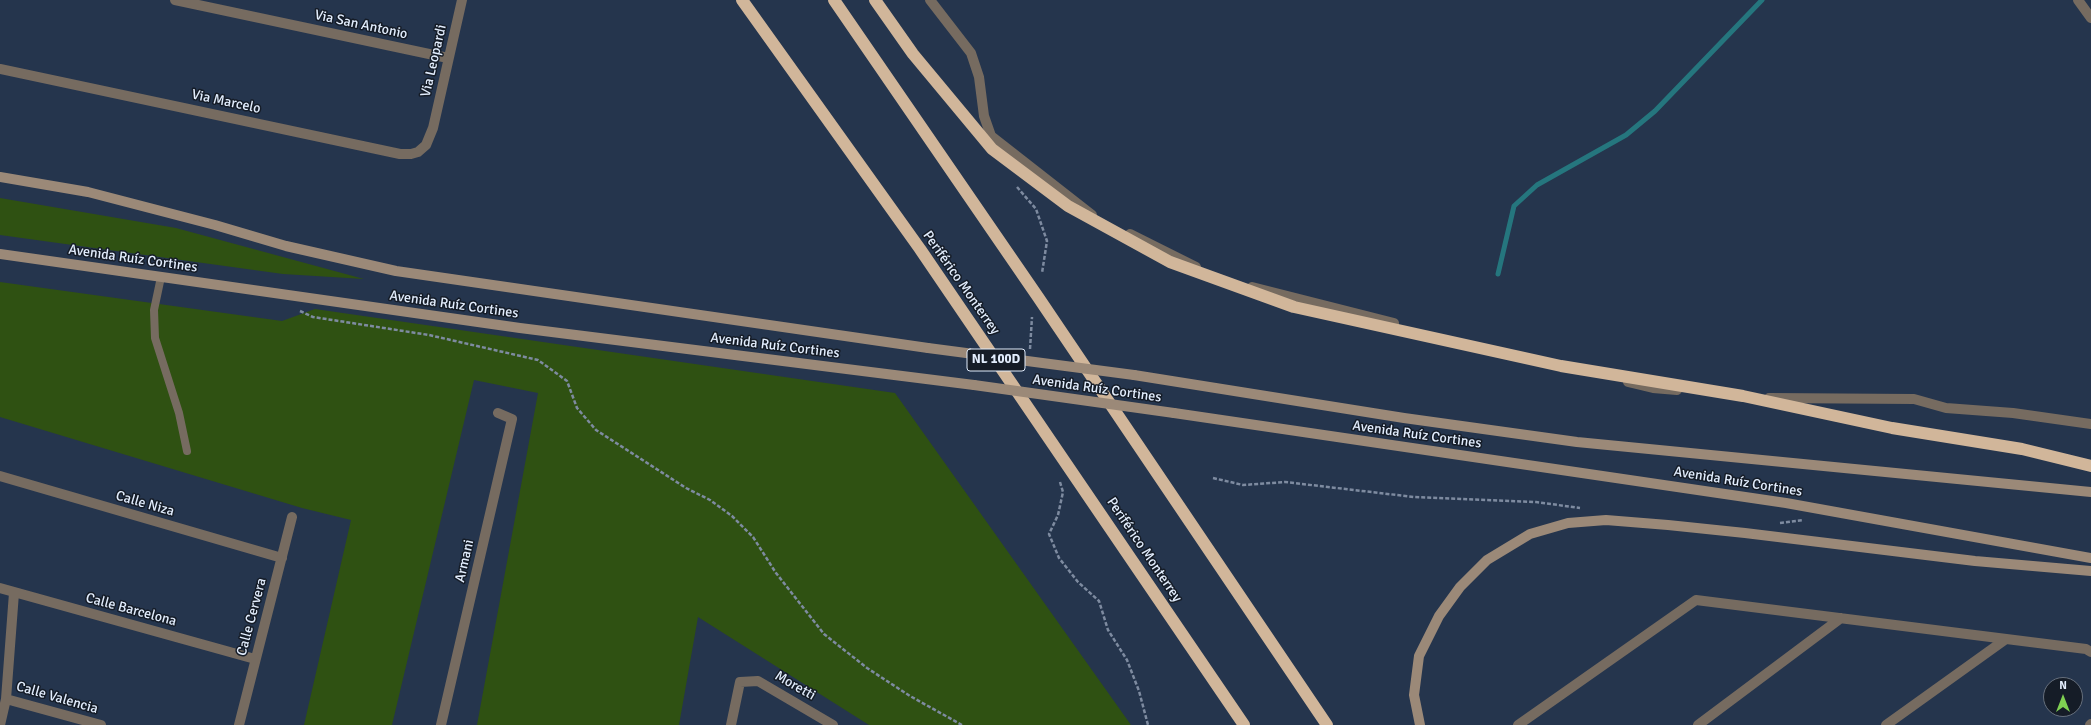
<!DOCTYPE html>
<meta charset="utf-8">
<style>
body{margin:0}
#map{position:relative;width:2091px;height:725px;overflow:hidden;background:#25354d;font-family:Signika,sans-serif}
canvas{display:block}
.north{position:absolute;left:2043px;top:677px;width:40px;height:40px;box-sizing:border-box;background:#151c27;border:1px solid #67707d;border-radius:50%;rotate:0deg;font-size:11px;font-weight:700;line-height:16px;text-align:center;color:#e2edfd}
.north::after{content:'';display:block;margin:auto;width:14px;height:18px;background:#7fd052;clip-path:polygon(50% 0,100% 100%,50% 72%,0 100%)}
</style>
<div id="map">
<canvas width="2091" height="725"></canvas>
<div class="north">N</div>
</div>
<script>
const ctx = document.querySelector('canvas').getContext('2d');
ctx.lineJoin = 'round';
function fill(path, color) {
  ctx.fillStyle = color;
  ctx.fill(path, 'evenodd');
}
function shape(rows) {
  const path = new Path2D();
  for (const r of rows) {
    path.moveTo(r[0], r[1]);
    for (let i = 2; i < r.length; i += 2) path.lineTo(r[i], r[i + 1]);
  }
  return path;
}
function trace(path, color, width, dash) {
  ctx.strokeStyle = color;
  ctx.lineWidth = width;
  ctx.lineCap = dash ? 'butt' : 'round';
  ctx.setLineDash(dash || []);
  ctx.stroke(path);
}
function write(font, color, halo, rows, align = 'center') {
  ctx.font = font + ' Signika,sans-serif';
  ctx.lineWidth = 3;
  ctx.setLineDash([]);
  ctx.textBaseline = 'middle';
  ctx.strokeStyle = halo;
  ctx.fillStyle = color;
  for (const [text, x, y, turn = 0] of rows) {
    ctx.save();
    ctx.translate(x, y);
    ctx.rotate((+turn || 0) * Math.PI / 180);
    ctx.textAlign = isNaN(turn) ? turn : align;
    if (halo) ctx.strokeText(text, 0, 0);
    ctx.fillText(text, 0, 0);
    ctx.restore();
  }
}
fill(shape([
 [0,198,176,228,364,279,283,274,0,235],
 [0,282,282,321,315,309,895,393,1131,725,869,725,698,617,679,725,477,725,538,393,474,380,392,725,304,725,351,520,302,508,0,417]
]), '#2f5112');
trace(shape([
 [1498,274,1514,206,1537,185,1626,135,1655,111,1762,0]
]), '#25767e', 5);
trace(shape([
 [1017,187,1036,209,1047,241,1042,273],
 [300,311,313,317,429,335,538,360,567,381,577,408,596,430,686,488,710,500,732,516,753,537,776,573,824,634,867,668,910,696,962,725],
 [1030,349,1032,317],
 [1213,478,1243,485,1285,482,1414,497,1536,502,1580,508],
 [1060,482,1063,492,1058,515,1049,534,1059,558,1078,582,1099,601,1108,630,1127,660,1139,691,1148,725],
 [1780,523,1803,520]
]), '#7e8ba0', 2.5, [4, 2]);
trace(shape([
 [161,277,154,310,155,338,179,413,187,451]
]), '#766b60', 8);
trace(shape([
 [175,0,448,58],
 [930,0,971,53,979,77,984,116,991,136,1092,215],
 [2078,0,2091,18],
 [0,69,400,154,411,154,418,152,426,145,433,128,462,0],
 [1130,234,1196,267],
 [1252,287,1394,323],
 [1628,382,1653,388,1677,390],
 [1769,398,1914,399,1946,408,2013,413,2091,424],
 [0,476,282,558],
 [0,588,255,659],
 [6,699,101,725],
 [0,725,6,699,14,593],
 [239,725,292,517],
 [441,725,512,419,498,413],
 [731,725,740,682,758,681,833,725],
 [1518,725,1696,600,2086,649,2091,652],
 [1698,725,1841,618],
 [1886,725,2006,639],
 [2090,725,2091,724]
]), '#766b60', 10);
trace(shape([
 [0,177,88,192,215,225,286,246,396,271,928,348],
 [0,254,520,328,974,385],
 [1134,375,1404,418,1577,442,2091,492],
 [1174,413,1786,503,2091,558],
 [1420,725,1414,695,1419,656,1439,616,1460,587,1487,560,1530,534,1568,523,1606,520,1668,525,1745,533,1975,561,2091,571]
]), '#9b8978', 10);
trace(shape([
 [742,0,920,249,1244,725],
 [834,0,1038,297,1327,725],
 [875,0,913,54,992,149,1068,206,1170,262,1294,307,1561,366,1743,396,1892,428,2022,449,2091,466]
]), '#d1b69a', 12);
trace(shape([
 [928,348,1134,375],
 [974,385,1174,413]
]), '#9b8978', 10);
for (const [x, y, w] of [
 [996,360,58]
]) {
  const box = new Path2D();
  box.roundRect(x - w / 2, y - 11, w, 22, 3);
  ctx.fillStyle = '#151c27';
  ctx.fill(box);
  trace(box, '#e2edfd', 1);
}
write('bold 13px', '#e2edfd', null, [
 ["NL 100D",996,360]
]);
write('14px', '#e2edfd', '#151c27', [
 ["Via San Antonio",361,25,12],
 ["Via Leopardi",434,61,-77],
 ["Via Marcelo",226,102,12],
 ["Avenida Ruíz Cortines",133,259,8],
 ["Periférico Monterrey",961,283,55],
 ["Avenida Ruíz Cortines",454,305,8],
 ["Avenida Ruíz Cortines",775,346,7],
 ["Avenida Ruíz Cortines",1097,389,8],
 ["Avenida Ruíz Cortines",1417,435,8],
 ["Avenida Ruíz Cortines",1738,482,9],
 ["Calle Niza",145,504,16],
 ["Periférico Monterrey",1144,550,56],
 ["Armani",465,561,-77],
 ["Calle Barcelona",131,610,15],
 ["Calle Cervera",252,617,-75],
 ["Moretti",795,686,30],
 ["Calle Valencia",57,698,16]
]);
</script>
